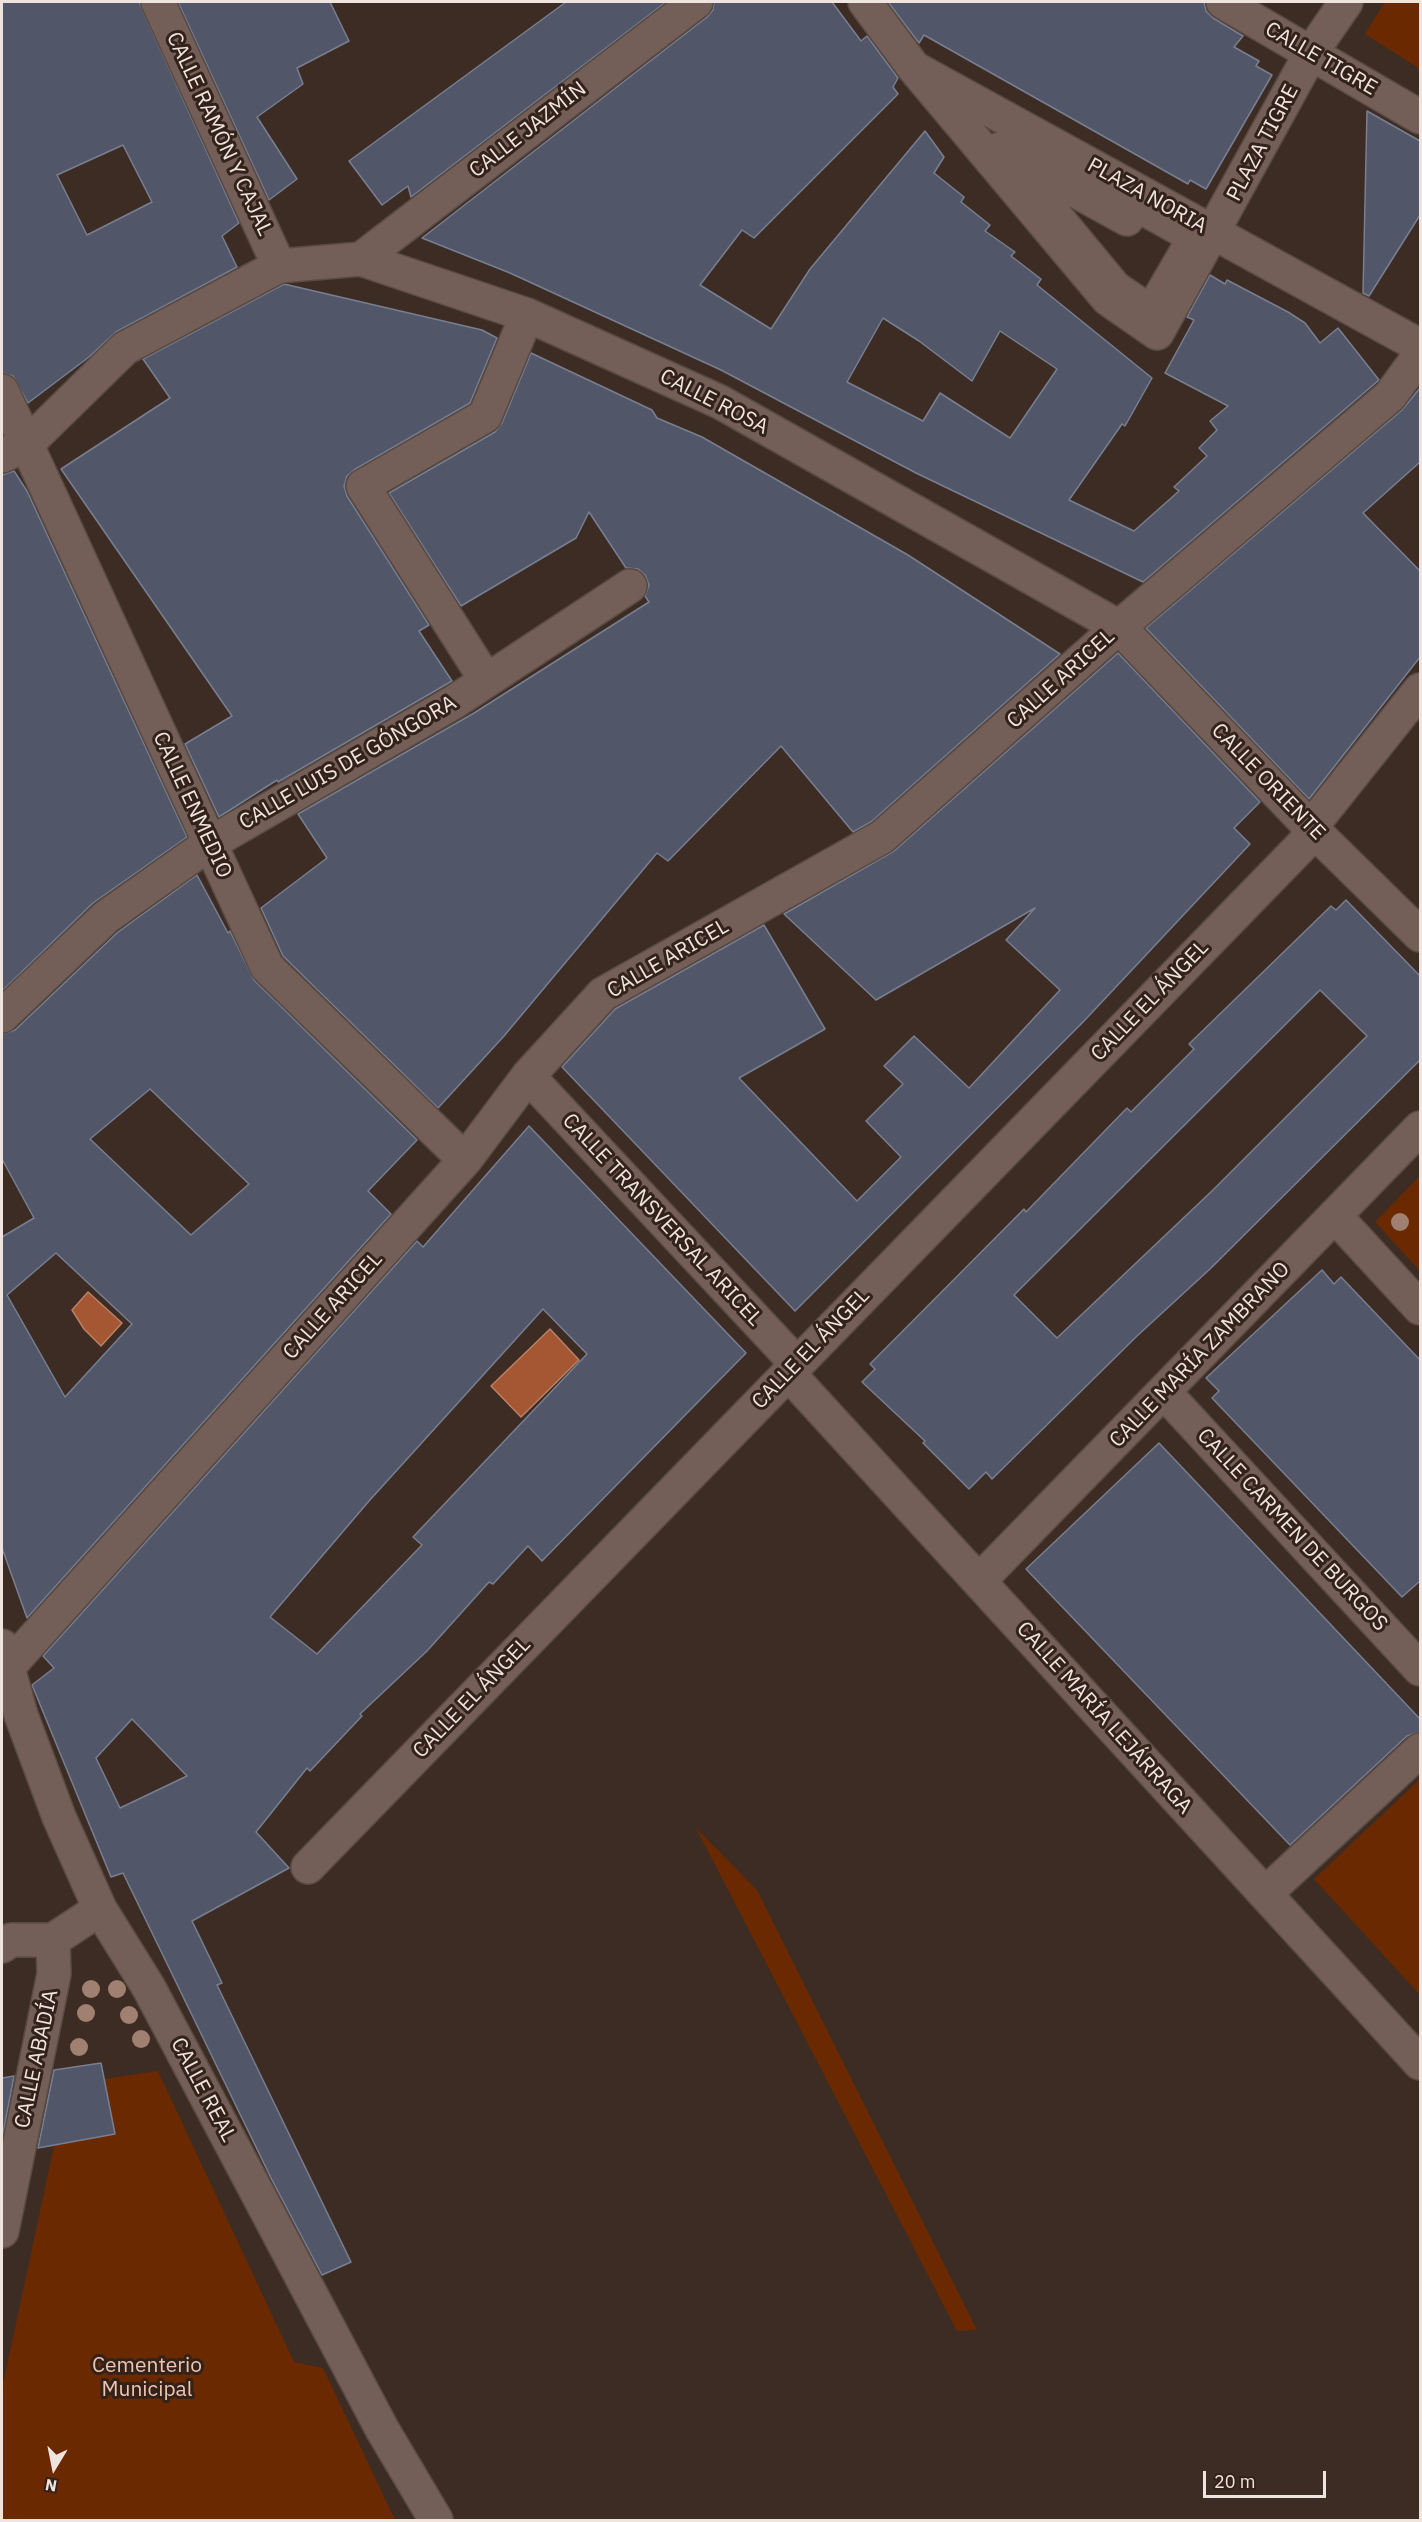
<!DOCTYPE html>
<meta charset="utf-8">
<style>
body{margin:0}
#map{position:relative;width:1422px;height:2522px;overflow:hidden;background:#3d2c24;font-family:"IBM Plex Sans",sans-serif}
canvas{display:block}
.frame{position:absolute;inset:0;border:3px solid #f0e4df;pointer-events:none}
.north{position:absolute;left:24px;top:2438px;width:60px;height:60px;-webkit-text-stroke:4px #33221a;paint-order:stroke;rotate:190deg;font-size:16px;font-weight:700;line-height:24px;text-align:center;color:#f0e4df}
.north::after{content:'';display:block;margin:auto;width:21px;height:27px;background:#f0e4df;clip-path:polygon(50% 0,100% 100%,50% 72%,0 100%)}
.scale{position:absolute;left:1203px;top:2471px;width:123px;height:27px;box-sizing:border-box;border:3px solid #f0e4df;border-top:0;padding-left:8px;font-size:18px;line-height:21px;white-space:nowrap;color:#f0e4df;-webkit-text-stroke:4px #33221a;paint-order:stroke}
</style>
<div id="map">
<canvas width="1422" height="2522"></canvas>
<div class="frame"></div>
<div class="north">N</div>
<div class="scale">20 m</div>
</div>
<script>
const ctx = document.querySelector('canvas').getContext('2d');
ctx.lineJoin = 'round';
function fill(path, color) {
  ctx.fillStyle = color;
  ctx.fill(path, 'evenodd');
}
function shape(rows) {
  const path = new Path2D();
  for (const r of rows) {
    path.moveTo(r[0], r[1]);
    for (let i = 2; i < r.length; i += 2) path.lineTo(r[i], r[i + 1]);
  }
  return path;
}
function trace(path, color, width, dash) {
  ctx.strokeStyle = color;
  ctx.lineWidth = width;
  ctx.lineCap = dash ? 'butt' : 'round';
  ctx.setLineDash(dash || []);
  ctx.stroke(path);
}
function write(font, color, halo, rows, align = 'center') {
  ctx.font = font + ' "IBM Plex Sans",sans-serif';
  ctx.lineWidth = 6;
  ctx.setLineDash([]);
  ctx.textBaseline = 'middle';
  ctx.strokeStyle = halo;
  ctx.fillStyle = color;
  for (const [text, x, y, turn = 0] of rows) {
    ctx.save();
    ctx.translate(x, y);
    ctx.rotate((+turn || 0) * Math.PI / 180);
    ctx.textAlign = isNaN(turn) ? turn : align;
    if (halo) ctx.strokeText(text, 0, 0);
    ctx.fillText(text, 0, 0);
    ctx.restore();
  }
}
fill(shape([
 [1385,2,1420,2,1420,69,1365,34],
 [1420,1176,1420,1271,1375,1222],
 [1420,1779,1420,1995,1314,1879],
 [696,1828,757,1890,977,2330,957,2331],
 [158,2071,294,2362,323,2368,395,2520,2,2520,2,2389,63,2104,77,2083]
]), '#6b2900');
const water = shape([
 [88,1292,122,1323,101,1346,84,1329,72,1310,88,1292],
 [550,1329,579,1360,521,1417,491,1386,550,1329]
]);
fill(water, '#a45732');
trace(water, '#bb8166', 1.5);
const building = shape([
 [2,2,139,2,239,223,222,236,237,267,116,332,89,357,28,403,13,376,2,373,2,2],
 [123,145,152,202,87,235,57,175,123,145],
 [178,2,330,2,349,41,297,68,303,84,257,117,297,179,269,200,178,2],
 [566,2,666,2,411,197,408,186,382,205,349,161,566,2],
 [714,2,832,2,861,41,867,36,898,78,893,87,898,94,754,238,742,230,700,285,771,329,810,269,925,131,944,157,934,173,964,197,961,202,990,225,985,231,1015,252,1011,256,1041,279,1037,285,1152,378,1125,426,1122,424,1069,500,1134,531,1179,491,1174,487,1207,456,1199,448,1217,430,1210,421,1228,406,1165,373,1194,320,1187,317,1210,275,1225,284,1227,280,1288,312,1305,323,1320,343,1338,328,1379,380,1143,582,916,473,721,370,510,273,422,238,707,17,713,10,714,2],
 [883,318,919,341,972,381,1000,331,1057,369,1010,438,940,393,923,421,847,382,883,318],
 [888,2,1204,2,1206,11,1213,18,1243,36,1234,47,1259,61,1256,66,1272,75,1206,189,1190,180,1188,184,924,35,919,43,888,2],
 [1367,111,1420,141,1420,215,1369,296,1363,293,1367,111],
 [284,284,482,330,497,338,470,403,354,470,347,476,344,486,347,496,429,625,419,631,452,681,278,782,277,780,219,817,185,744,232,716,61,469,170,398,143,359,284,284],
 [531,353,652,410,657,418,702,437,908,555,1060,654,871,822,853,832,781,746,668,861,657,853,504,1036,438,1108,283,956,261,908,327,858,298,814,474,713,649,602,645,596,649,585,645,575,638,569,626,568,589,512,576,538,461,606,389,493,495,432,502,423,531,353],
 [1420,388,1420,462,1363,513,1420,571,1420,657,1309,799,1146,628,1402,410,1420,388],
 [14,471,27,491,187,837,93,903,2,991,2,475,14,471],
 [1118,653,1260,802,1234,828,1250,844,1084,1021,795,1311,562,1067,615,1009,764,925,825,1029,739,1078,857,1201,901,1157,866,1121,903,1084,884,1066,914,1036,969,1088,1060,990,1006,940,1035,908,876,1000,784,914,894,851,1118,653],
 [197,875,228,933,230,931,254,980,417,1140,368,1191,391,1214,27,1618,2,1548,2,1237,34,1218,2,1159,2,1034,15,1030,118,932,197,875],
 [150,1089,249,1184,191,1235,90,1139,150,1089],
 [56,1253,132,1324,65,1397,7,1295,56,1253],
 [1346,900,1420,976,1420,1060,1210,1269,1137,1336,992,1479,986,1472,969,1489,923,1443,925,1441,862,1382,875,1369,870,1364,1024,1209,1026,1212,1127,1108,1131,1112,1194,1049,1189,1044,1331,906,1336,910,1346,900],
 [1320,990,1367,1036,1214,1189,1057,1338,1014,1295,1320,990],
 [529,1126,746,1353,542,1561,528,1546,493,1584,489,1582,427,1651,360,1714,362,1716,310,1771,307,1768,256,1832,289,1868,192,1921,222,1983,217,1985,351,2262,322,2275,272,2180,123,1873,111,1877,32,1685,54,1668,43,1656,417,1241,423,1247,529,1126],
 [543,1309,587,1354,413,1537,422,1545,317,1654,270,1617,369,1501,543,1309],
 [132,1719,187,1776,120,1808,96,1758,132,1719],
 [1322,1270,1334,1284,1341,1277,1420,1360,1420,1581,1402,1597,1212,1398,1219,1391,1206,1378,1322,1270],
 [1159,1443,1420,1719,1420,1732,1407,1736,1290,1845,1026,1569,1159,1443],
 [101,2063,115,2134,38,2148,54,2070,101,2063],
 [14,2076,2,2139,2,2078,14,2076]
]);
fill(building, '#515769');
trace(building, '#787f91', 1.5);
const minor = shape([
 [158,2,279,266],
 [865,2,914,68,1420,346],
 [1223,2,1420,117],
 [914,68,1108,299,1157,333,1311,53,1346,2],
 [1000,149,1127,219,1136,204,1195,237,1156,304,1143,307,1115,288,1000,149],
 [361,259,696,2],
 [2,391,267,967,465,1160],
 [2,456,27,444,125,348,279,266,361,259,527,315,720,402,1119,627,1315,832,1420,935],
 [486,680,363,486,485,416,527,315],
 [1318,818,1420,690],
 [2,1016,106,917,209,844,454,702,630,586],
 [528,1076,797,1364],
 [1335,1216,1420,1308],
 [788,1373,1420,2063],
 [1164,1392,1420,1669],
 [979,1581,1420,1128],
 [2,1646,21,1715,59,1817,100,1909,149,1988,382,2429,436,2520],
 [9,1666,465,1160,528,1076,603,994,882,837,1119,627,1390,396,1420,355],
 [308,1867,1315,832],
 [1265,1894,1420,1750],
 [2,1946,11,1940,53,1940],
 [2,2231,54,1974,53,1940,100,1909]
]);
trace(minor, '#594a44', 36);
trace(minor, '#735f57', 33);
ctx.fillStyle = '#9f8071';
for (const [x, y] of [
 [1400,1222],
 [91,1989],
 [117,1989],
 [86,2013],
 [129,2015],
 [141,2039],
 [79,2047]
]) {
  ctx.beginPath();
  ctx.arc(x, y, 9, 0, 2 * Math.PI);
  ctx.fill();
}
write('21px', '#f0e4df', '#33221a', [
 ["CALLE TIGRE",1321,59,30],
 ["CALLE JAZMÍN",528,130,-38],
 ["CALLE RAMÓN Y CAJAL",219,134,65],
 ["PLAZA TIGRE",1263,143,-62],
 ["PLAZA NORIA",1147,196,29],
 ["CALLE ROSA",714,402,27],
 ["CALLE ARICEL",1061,679,-42],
 ["CALLE LUIS DE GÓNGORA",348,763,-30],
 ["CALLE ORIENTE",1268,782,46],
 ["CALLE ENMEDIO",192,805,65],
 ["CALLE ARICEL",668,959,-30],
 ["CALLE EL ÁNGEL",1150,1001,-46],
 ["CALLE TRANSVERSAL ARICEL",662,1220,47],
 ["CALLE ARICEL",333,1306,-48],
 ["CALLE EL ÁNGEL",811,1349,-46],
 ["CALLE MARÍA ZAMBRANO",1200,1355,-46],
 ["CALLE CARMEN DE BURGOS",1292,1530,47],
 ["CALLE EL ÁNGEL",472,1698,-46],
 ["CALLE MARÍA LEJÁRRAGA",1104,1718,48],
 ["CALLE ABADÍA",37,2059,-78],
 ["CALLE REAL",203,2090,62]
]);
write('21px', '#f0c4b0', '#33221a', [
 ["Cementerio",147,2366],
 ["Municipal",147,2390]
]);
</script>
